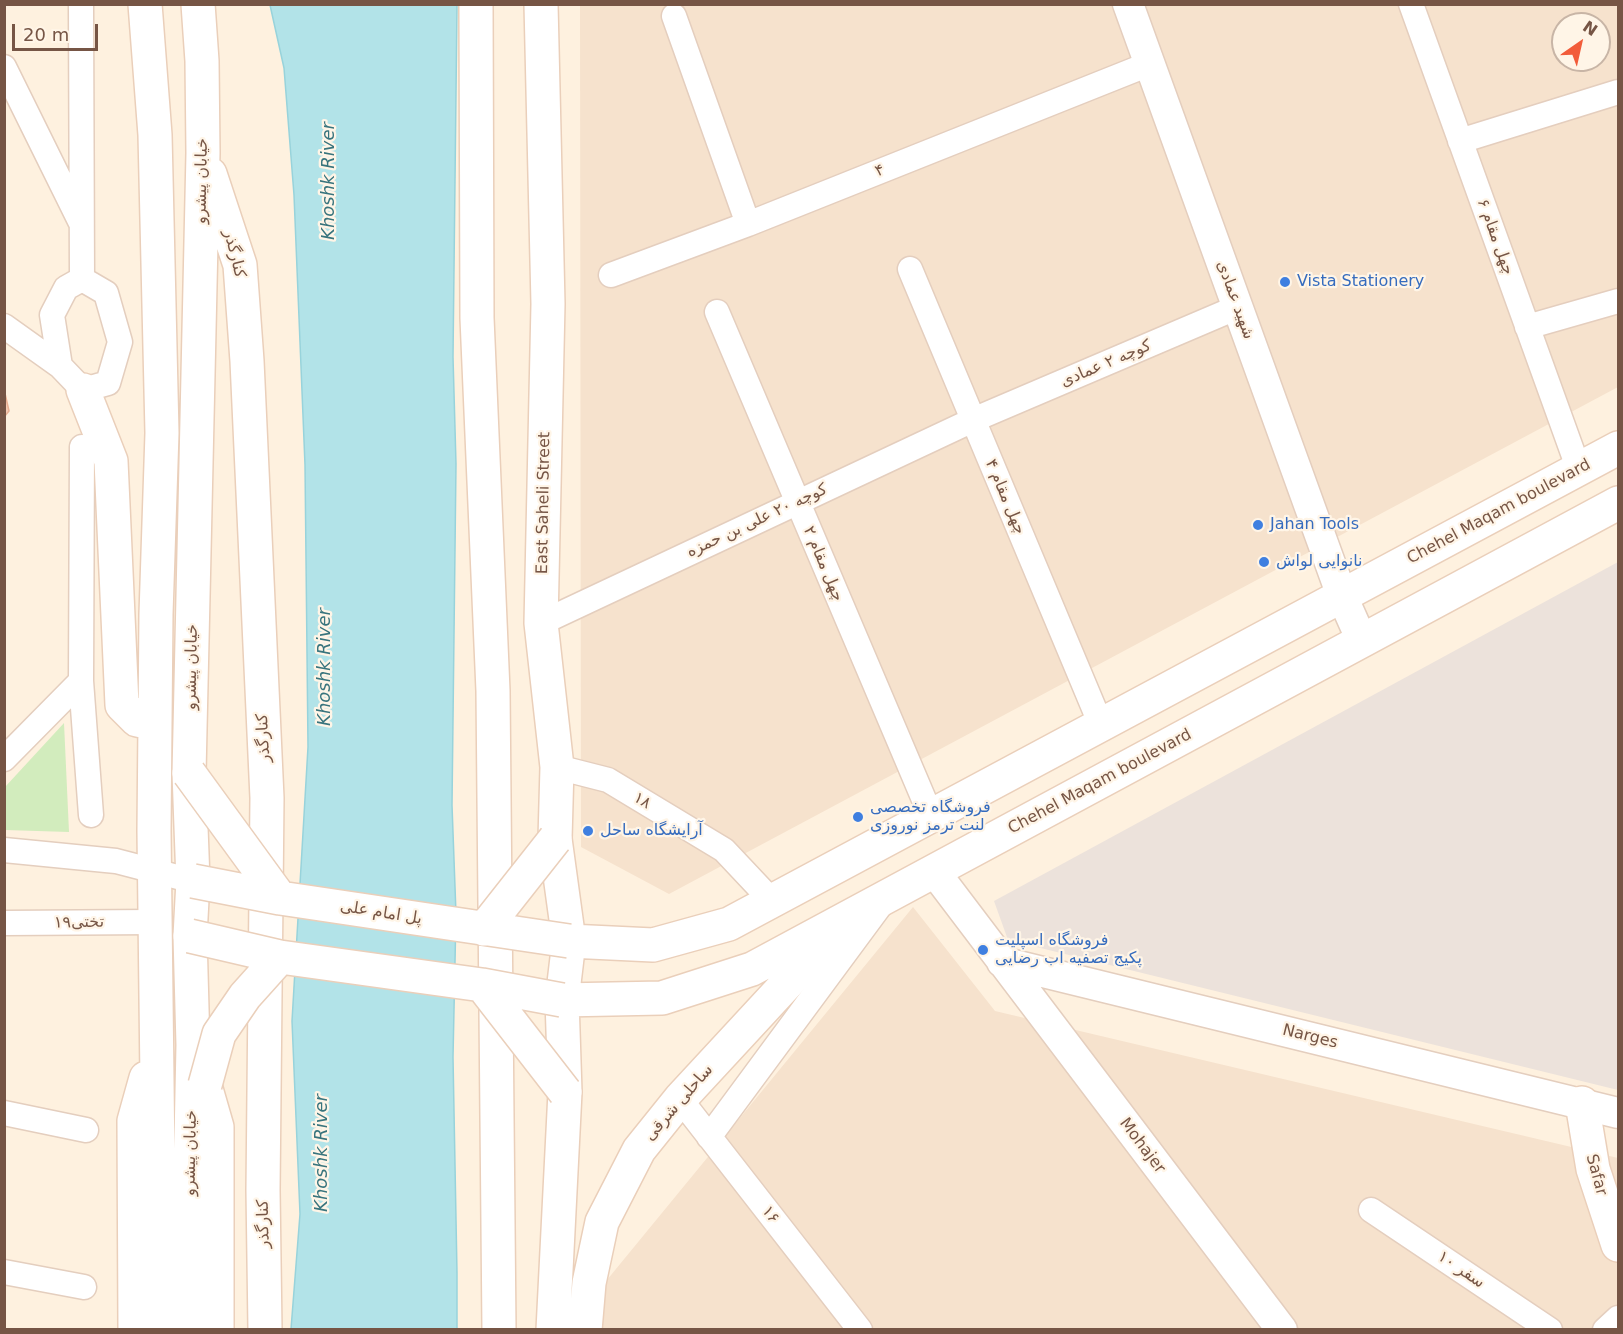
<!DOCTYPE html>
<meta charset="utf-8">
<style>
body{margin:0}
#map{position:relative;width:1623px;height:1334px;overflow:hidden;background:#fef1df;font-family:"DejaVu Sans",sans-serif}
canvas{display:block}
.frame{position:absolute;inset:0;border:6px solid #765545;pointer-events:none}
.north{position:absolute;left:1551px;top:12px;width:60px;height:60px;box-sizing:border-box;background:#fff5e7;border:2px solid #c8b5a6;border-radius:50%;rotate:34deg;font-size:16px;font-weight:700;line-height:24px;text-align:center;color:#765545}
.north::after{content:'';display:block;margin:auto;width:21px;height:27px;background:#f25c3a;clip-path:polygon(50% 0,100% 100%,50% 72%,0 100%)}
.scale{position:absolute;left:12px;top:24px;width:86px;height:27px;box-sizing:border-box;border:3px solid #765545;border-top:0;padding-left:8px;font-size:18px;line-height:21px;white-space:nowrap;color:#765545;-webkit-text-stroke:4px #fff5e7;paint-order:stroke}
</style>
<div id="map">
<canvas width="1623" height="1334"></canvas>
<div class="frame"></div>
<div class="north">N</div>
<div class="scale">20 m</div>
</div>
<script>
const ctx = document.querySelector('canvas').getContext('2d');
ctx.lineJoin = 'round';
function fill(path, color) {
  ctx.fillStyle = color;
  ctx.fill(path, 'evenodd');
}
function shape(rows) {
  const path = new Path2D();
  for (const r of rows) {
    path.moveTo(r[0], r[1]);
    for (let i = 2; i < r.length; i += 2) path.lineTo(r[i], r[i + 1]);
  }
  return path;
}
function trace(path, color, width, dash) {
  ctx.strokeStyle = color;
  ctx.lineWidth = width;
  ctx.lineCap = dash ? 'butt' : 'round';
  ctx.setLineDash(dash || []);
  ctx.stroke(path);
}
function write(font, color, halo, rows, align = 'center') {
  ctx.font = font + ' "DejaVu Sans",Cairo,sans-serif';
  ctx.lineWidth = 4.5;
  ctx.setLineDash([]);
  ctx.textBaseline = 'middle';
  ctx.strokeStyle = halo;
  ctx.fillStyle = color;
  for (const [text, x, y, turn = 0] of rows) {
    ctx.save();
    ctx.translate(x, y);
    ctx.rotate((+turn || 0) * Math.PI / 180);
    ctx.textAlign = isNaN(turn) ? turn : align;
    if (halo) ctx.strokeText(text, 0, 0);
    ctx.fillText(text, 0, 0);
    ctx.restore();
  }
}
fill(shape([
 [580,5,1618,5,1618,387,669,894,581,847],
 [1563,24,1599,24,1599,60,1563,60],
 [913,907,995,1011,1618,1158,1618,1329,602,1330,602,1286]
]), '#f6e2cd');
fill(shape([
 [1618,562,1618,1090,1008,940,994,901]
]), '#ece2db');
fill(shape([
 [64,723,69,832,5,830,5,787]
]), '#d2ecbd');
const water = shape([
 [270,5,457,5,453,357,456,464,452,805,456,914,453,1057,457,1273,457,1329,291,1329,300,1214,292,1021,308,747,305,465,294,195,284,68,270,5]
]);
fill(water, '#b2e3e8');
trace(water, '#98d3db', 1.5);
const building = shape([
 [4,389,9,411,4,417,4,389]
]);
fill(building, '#f5ccb5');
trace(building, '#e9b194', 1.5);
const minor = shape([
 [81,4,82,279],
 [1411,4,1579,470],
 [674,16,748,224],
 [4,67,80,221],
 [1460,141,1618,92],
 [910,269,1101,725],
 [611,275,748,224,1149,64],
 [82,279,106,293,120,342,108,383,83,390,60,366,52,315,66,288,82,279],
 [717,312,931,816],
 [4,326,60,366],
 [1527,327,1618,301],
 [82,447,81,681,91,815],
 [541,623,973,420,1238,307],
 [4,759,81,681],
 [557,767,608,780,724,850,772,901],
 [4,850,116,861,193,881],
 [4,923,154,922],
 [680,1099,860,1330],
 [4,1113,86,1130],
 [709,1137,882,903],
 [1371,1210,1550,1330],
 [4,1272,84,1287],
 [1605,1330,1618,1318]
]);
const tertiary = shape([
 [1128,4,1342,596,1362,641],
 [934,871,1282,1330],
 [1002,962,1618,1113]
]);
const secondary = shape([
 [145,4,155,135,162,433,156,614,154,831,160,1330],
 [476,4,477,318,493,691,499,1330],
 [541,4,548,304,541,623,557,767,555,839,569,941,562,1000,565,1092,553,1330],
 [210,174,240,265,247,361,267,798,263,1190,265,1330],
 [83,390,111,461,122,705,137,720,155,724],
 [569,941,653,945,729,924,1618,448],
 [562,1000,662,998,752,969,1618,503],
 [202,1075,217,1127,217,1330],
 [1582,1103,1593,1169,1618,1245],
 [135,1330,134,1121,146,1078],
 [187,1330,193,1045,190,936,193,881,189,773,203,153,202,61,198,4],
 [585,1330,589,1283,602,1222,639,1150,680,1099,829,938]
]);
trace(minor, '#e4cebe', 27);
trace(tertiary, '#e4cebe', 33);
trace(secondary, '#eacfba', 36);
trace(minor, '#fff', 24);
trace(tertiary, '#fff', 30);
trace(secondary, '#fff', 33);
const secondaryBridge = shape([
 [189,773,280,898],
 [193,881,280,898,569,941],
 [484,929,555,839],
 [190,936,280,957,482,985,562,1000],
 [482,985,565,1092],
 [205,1085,219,1034,245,996,280,957]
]);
trace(secondaryBridge, '#eacfba', 36, []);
trace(secondaryBridge, '#fff', 33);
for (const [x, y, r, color] of [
 [1285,282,6,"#3f7fe0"],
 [1258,525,6,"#3f7fe0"],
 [1264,562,6,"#3f7fe0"],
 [858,817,6,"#3f7fe0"],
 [588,831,6,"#3f7fe0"],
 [983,950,6,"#3f7fe0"]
]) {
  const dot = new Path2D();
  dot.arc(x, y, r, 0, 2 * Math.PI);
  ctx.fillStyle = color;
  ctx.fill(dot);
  trace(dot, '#fff5e7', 2);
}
write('16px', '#765545', '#fff5e7', [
 ["۴",880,171,-22],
 ["خیابان پیشرو",202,181,-89],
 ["چهل مقام ۶",1495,237,70],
 ["کنارگذر",234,254,76],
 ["شهید عمادی",1235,300,70],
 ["کوچه ۲ عمادی",1106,364,-23],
 ["چهل مقام ۴",1005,497,67],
 ["East Saheli Street",544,503,-89],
 ["Chehel Maqam boulevard",1499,512,-28],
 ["کوچه ۲۰ علی بن حمزه",757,521,-25],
 ["چهل مقام ۲",823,564,67],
 ["خیابان پیشرو",192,667,-89],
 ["کنارگذر",264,738,-93],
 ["Chehel Maqam boulevard",1100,782,-28],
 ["۱۸",642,801,31],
 ["پل امام علی",381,913,9],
 ["تختی۱۹",79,923,-1],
 ["Narges",1310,1037,14],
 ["ساحلی شرقی",679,1103,-49],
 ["Mohajer",1142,1146,53],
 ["خیابان پیشرو",191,1153,-89],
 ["Safar",1596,1175,75],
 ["۱۶",770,1215,52],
 ["کنارگذر",264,1224,-91],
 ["۱۰ سفر",1461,1270,34]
]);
write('16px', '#366cbe', '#fff5e7', [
 ["Vista Stationery",1297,282],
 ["Jahan Tools",1270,525],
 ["نانوایی لواش",1276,562],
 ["فروشگاه تخصصی",870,808],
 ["لنت ترمز نوروزی",870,826],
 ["آرایشگاه ساحل",600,831],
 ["فروشگاه اسپلیت",995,941],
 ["پکیج تصفیه اب رضایی",995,959]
], 'left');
write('italic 18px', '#38747d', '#fff5e7', [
 ["Khoshk River",329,181,-90],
 ["Khoshk River",325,667,-90],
 ["Khoshk River",322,1153,-90]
]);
</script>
